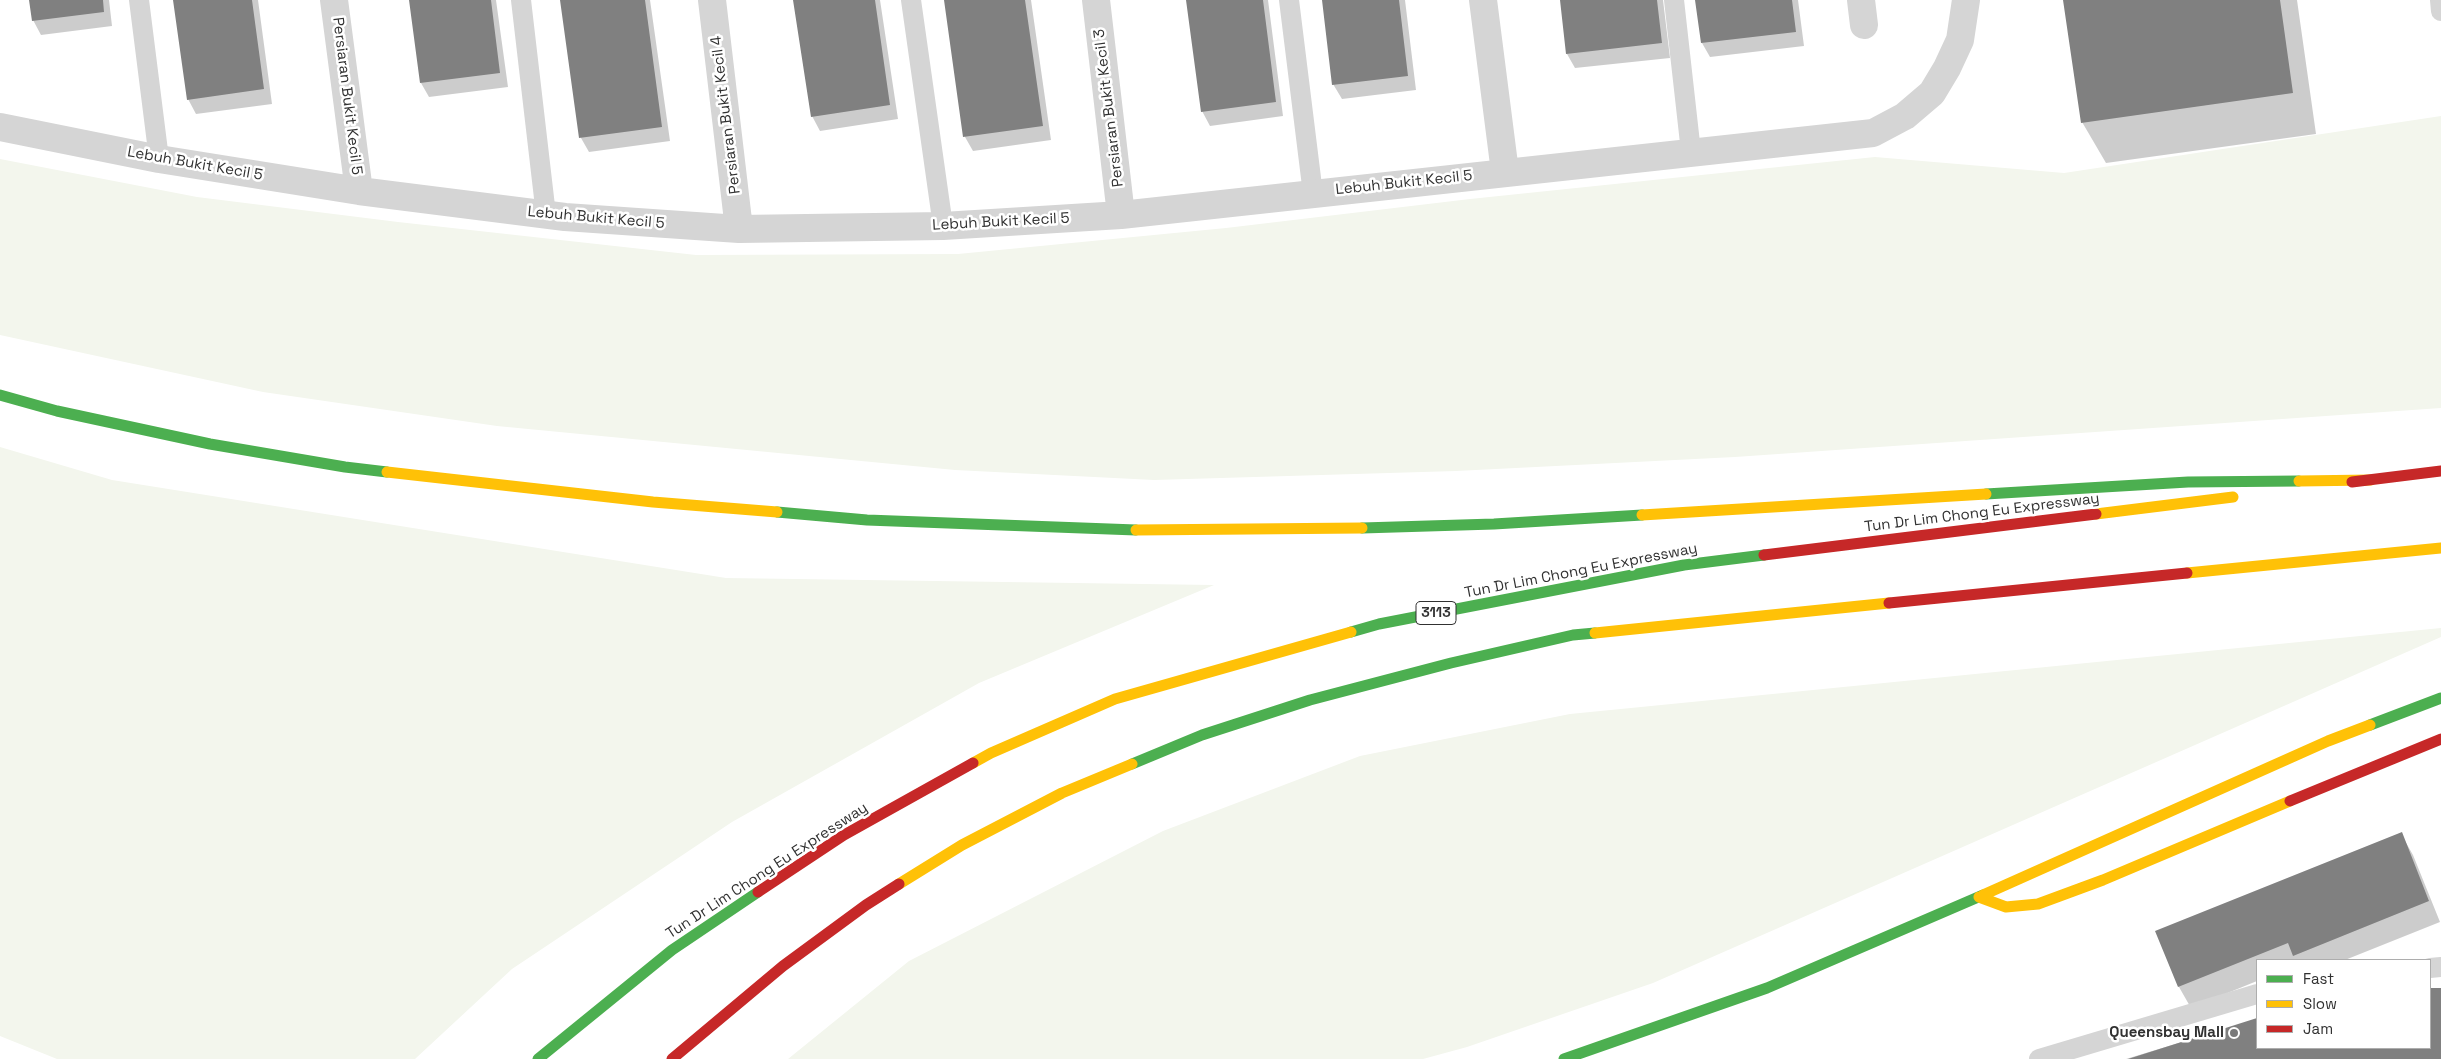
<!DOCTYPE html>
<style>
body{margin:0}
#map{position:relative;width:2441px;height:1059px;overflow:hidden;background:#fff;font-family:"Space Grotesk",sans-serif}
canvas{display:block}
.legend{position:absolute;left:2256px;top:959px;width:175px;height:90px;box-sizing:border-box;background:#fff;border:1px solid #adadad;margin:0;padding:6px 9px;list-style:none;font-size:15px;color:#313131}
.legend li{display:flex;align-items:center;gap:10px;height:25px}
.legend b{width:25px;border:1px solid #adadad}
</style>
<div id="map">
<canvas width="2441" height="1059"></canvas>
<ul class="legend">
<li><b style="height:6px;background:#4caf50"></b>Fast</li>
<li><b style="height:6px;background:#ffc107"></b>Slow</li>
<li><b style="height:6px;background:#c62828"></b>Jam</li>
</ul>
</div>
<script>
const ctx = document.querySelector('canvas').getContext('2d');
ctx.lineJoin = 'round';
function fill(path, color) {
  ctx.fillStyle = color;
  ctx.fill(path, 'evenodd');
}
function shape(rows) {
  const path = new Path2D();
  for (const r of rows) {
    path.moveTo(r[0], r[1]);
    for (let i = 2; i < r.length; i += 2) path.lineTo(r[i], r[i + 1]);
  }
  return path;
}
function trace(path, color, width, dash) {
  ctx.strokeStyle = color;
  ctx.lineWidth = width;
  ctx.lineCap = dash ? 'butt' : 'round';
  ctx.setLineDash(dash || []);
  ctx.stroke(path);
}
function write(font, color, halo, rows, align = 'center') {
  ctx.font = font + ' "Space Grotesk",sans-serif';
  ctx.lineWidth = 5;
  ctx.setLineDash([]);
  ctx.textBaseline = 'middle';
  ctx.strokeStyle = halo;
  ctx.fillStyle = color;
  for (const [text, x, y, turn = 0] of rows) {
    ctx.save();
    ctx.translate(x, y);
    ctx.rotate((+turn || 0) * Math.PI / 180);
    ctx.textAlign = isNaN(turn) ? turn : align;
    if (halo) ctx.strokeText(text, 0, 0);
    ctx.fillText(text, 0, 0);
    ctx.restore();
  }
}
fill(shape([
 [2441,116,2441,408,1735,457,1456,471,1154,480,955,470,497,426,263,392,0,335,0,159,197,197,398,222,696,255,958,254,1226,228,1470,199,1875,157,2064,173],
 [0,447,112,480,726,578,1214,585,979,683,732,822,512,969,415,1059,57,1059,0,1036],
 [2441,628,2441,637,1653,983,1467,1047,1423,1059,788,1059,909,961,1163,831,1360,756,1570,714]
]), '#f3f6ed');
fill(shape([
 [30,0,109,0,112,26,41,35,33,20],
 [175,0,258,0,272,104,196,114,188,99],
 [410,0,496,0,508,87,429,97,421,83],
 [561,0,650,0,670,141,589,152,581,138],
 [794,0,880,0,898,119,820,131,812,116],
 [945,0,1031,0,1051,140,973,151,965,137],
 [1187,0,1268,0,1283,116,1210,126,1202,111],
 [1323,0,1405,0,1416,90,1342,99,1333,84],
 [1561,0,1663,0,1670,58,1575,68,1567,54],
 [1697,0,1798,0,1804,46,1710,57,1702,43],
 [2064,0,2297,0,2316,134,2106,163,2082,122],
 [2401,834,2413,855,2440,922,2345,960,2257,960,2257,981,2191,1008,2179,987,2157,931],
 [2441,989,2441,1059,2126,1059,2257,1019,2257,1048,2430,1048,2430,990]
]), '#0003');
fill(shape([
 [29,0,103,0,104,12,32,21],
 [173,0,252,0,264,89,187,100],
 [409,0,491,0,500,73,420,83],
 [560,0,645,0,662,127,579,138],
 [793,0,875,0,890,105,811,117],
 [944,0,1025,0,1043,126,963,137],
 [1186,0,1263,0,1276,102,1201,112],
 [1322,0,1399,0,1408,76,1332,85],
 [1560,0,1657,0,1662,43,1566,54],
 [1695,0,1792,0,1796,32,1701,43],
 [2063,0,2280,0,2293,93,2081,123],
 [2402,832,2429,901,2293,956,2288,943,2178,987,2155,931],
 [2430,988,2441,988,2441,1059,2128,1059,2257,1018,2257,1048,2430,1048]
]), '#808080');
trace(shape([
 [139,0,159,159],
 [521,0,546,215],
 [911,0,943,226],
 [1289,0,1313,194],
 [1674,0,1691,152],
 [2440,0,2441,11],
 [2430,968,2441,967],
 [2039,1059,2257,994]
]), '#d5d5d5', 20);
trace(shape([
 [334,0,359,191],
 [712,0,739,229],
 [1096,0,1121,215],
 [1483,0,1505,172],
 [1861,0,1864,25],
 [0,127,159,159,359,191,565,217,739,229,943,226,1121,215,1873,133,1905,116,1932,93,1947,68,1960,40,1966,0]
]), '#d5d5d5', 28);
trace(shape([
 [0,395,57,411,210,444,345,467,387,472],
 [1986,494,2188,482,2299,481],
 [777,512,867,520,1136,530],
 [1362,528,1494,524,1642,515],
 [1351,632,1379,624,1684,565,1764,555],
 [2370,725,2441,698],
 [1132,764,1202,735,1310,700,1451,663,1573,635,1595,633],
 [538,1059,672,950,758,892],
 [1564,1059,1767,988,1983,895]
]), '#4caf50', 11);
trace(shape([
 [387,472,653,502,777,512],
 [2299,481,2371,480],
 [2096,514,2233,497],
 [1642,515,1986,494],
 [1136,530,1362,528],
 [2187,573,2441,548],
 [1595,633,1889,603],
 [973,763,991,753,1115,699,1351,632],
 [899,884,962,845,1062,793,1132,764],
 [1983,895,2328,741,2370,725],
 [1979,897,2006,907,2038,904,2103,880,2290,801]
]), '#ffc107', 11);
trace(shape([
 [2352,482,2441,471],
 [1764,555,2096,514],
 [1889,603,2187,573],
 [2290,801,2441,739],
 [758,892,844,835,973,763],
 [672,1059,783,966,866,905,899,884]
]), '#c62828', 11);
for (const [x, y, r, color] of [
 [2234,1033,5,"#797979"]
]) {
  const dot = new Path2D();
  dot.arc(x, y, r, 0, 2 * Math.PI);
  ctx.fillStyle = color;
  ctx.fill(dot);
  trace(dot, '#fff', 2);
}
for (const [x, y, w] of [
 [1436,613,40]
]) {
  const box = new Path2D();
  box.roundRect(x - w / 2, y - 11.5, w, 23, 4);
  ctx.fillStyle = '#fff';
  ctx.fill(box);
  trace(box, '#313131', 1);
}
write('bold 14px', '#313131', null, [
 ["3113",1436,613]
]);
write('15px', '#313131', '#fff', [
 ["Persiaran Bukit Kecil 5",347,96,83],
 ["Persiaran Bukit Kecil 3",1109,108,-97],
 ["Persiaran Bukit Kecil 4",726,115,-97],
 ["Lebuh Bukit Kecil 5",195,164,10],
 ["Lebuh Bukit Kecil 5",1404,183,-6],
 ["Lebuh Bukit Kecil 5",596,218,5],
 ["Lebuh Bukit Kecil 5",1001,222,-3],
 ["Tun Dr Lim Chong Eu Expressway",1982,513,-7],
 ["Tun Dr Lim Chong Eu Expressway",1581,571,-11],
 ["Tun Dr Lim Chong Eu Expressway",767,871,-33]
]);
write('bold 15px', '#313131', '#fff', [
 ["Queensbay Mall",2224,1033]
], 'right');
</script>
